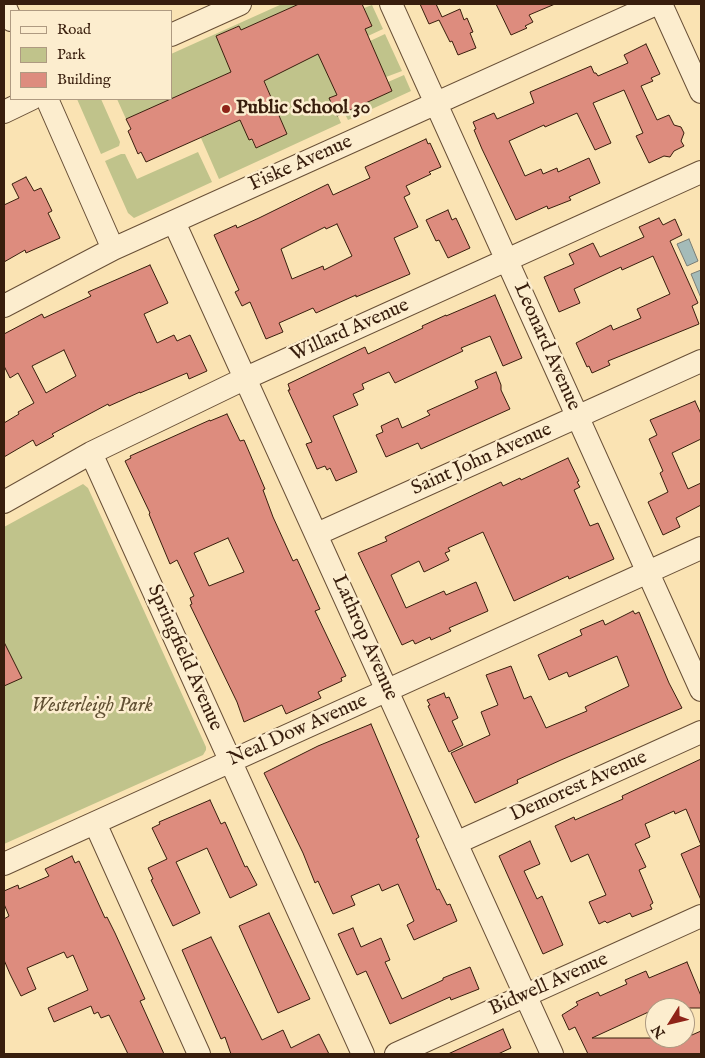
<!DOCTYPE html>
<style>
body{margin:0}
#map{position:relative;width:705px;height:1058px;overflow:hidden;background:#fae3b3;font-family:"IM FELL English",serif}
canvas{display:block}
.frame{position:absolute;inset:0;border:5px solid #381e0d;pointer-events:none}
.legend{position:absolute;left:10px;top:10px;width:162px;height:90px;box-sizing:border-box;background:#fcedce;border:1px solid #ae9a81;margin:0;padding:6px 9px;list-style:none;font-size:15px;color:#381e0d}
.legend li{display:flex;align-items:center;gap:10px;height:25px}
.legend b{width:25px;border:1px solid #ae9a81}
.north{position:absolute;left:645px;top:998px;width:50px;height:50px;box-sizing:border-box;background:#fcedce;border:1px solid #ae9a81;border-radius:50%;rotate:234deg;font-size:14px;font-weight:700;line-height:20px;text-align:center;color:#381e0d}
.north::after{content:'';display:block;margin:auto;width:18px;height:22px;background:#8f2418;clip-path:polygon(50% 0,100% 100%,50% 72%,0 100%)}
</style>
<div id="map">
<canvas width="705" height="1058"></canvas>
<div class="frame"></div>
<ul class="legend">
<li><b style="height:6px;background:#fcedce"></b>Road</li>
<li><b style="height:14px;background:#c0c38b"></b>Park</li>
<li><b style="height:14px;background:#dd8c7e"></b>Building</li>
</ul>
<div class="north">N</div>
</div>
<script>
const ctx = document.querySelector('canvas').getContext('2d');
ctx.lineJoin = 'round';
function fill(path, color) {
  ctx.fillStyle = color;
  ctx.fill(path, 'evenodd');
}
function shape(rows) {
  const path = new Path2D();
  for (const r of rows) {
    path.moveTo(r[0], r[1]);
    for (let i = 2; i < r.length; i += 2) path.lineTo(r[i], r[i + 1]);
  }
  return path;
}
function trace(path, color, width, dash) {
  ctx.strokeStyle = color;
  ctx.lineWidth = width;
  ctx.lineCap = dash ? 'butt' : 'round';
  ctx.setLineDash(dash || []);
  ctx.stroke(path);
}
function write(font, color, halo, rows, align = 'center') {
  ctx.font = font + ' "IM FELL English",serif';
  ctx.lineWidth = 5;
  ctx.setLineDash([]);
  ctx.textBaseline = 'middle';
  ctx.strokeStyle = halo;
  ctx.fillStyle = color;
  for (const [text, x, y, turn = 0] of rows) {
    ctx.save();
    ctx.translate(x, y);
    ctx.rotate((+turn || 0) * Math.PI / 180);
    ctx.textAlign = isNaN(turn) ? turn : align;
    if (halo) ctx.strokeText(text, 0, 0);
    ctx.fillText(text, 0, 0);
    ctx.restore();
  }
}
fill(shape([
 [282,4,299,4,241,30,238,26,216,36,226,60,242,86,226,74,171,99,171,54],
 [372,5,383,29,368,36,364,29,372,25,364,8],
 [385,34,402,71,386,77,370,41],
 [317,50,337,95,330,98,341,123,219,179,201,138,240,120,256,148,287,134,262,75,270,78,274,76,271,70],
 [404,75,411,91,348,120,344,112,392,91,388,82],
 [77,99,101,99,120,142,119,146,101,154],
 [117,99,171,99,126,119],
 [198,152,212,182,134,218,128,213,105,161,121,154,125,154,137,179],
 [83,484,88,488,206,747,206,750,203,755,4,844,4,527]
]), '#c0c38b');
const water = shape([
 [689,239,698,261,687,266,677,244,689,239],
 [701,270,701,298,691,274,701,270]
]);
fill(water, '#a4bbb9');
trace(water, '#797c74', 1);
const building = shape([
 [299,4,362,4,372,26,365,29,392,91,337,116,329,98,337,95,318,54,264,81,287,134,256,148,252,139,249,140,240,120,146,162,141,152,138,154,128,131,131,129,126,119,231,72,216,36,239,26,241,30,299,4],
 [420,4,436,4,442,17,460,9,464,20,467,18,473,32,470,33,476,48,458,55,452,41,450,42,439,20,429,24,420,4],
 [496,4,555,4,529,15,533,22,525,26,527,28,511,35,496,4],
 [646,44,660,74,651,78,653,81,641,86,657,120,669,115,674,125,681,127,684,133,681,141,684,146,674,151,670,157,664,156,649,163,636,136,643,133,624,90,593,103,611,143,595,150,577,113,545,127,544,125,509,141,525,176,541,169,543,174,557,168,558,172,589,158,600,183,569,197,571,200,548,209,547,206,516,220,482,149,474,130,476,129,473,122,494,113,497,119,534,103,530,92,591,66,594,73,596,73,598,76,628,63,624,55,646,44],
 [426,139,428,144,430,143,441,167,429,172,431,174,406,186,410,194,404,197,418,227,394,238,410,274,356,297,356,295,316,313,313,308,279,323,283,332,266,339,250,302,242,306,235,292,239,290,214,235,236,225,237,228,259,218,328,184,333,195,370,178,365,167,426,139],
 [337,224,352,256,324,270,323,266,292,279,281,249,325,227,326,229,337,224],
 [26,177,34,191,41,188,52,211,48,213,60,238,26,253,25,250,4,262,4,205,19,198,12,184,26,177],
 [448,210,452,220,456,218,470,248,448,258,439,240,436,241,426,220,448,210],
 [659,218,663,225,675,219,682,235,670,241,698,303,692,306,699,324,608,361,610,365,592,373,589,366,587,367,576,343,611,325,613,330,641,318,637,309,670,294,653,256,622,270,621,267,574,289,580,303,559,312,544,277,574,264,569,254,593,243,600,257,644,237,639,227,659,218],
 [150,265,168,303,144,314,157,343,174,335,177,341,190,335,207,371,189,379,187,373,140,393,140,392,109,406,108,404,52,434,54,436,36,446,33,440,4,457,4,423,19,414,18,412,34,403,18,373,10,378,4,366,4,334,42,314,44,318,91,296,88,292,150,265],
 [64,350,76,376,46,393,32,366,64,350],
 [495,295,522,358,503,366,490,336,461,348,463,351,395,383,389,372,362,384,364,389,353,394,358,405,333,416,357,472,336,481,330,468,327,470,325,466,317,469,306,444,312,442,288,390,290,390,288,384,365,347,368,354,423,328,422,326,446,315,446,316,495,295],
 [496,372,501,385,501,390,510,409,421,449,418,443,386,457,376,435,383,432,381,426,398,418,402,428,430,415,427,411,478,388,475,381,496,372],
 [695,401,701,414,701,439,672,453,688,489,701,483,701,505,676,518,680,527,663,535,648,502,668,492,660,473,663,471,649,439,657,435,650,420,695,401],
 [227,414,240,441,244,440,265,489,263,490,273,517,293,561,297,559,320,609,315,611,346,676,341,678,342,681,318,692,321,698,286,714,282,705,244,722,237,702,190,605,192,604,190,598,194,596,177,560,170,564,149,514,150,513,125,461,131,458,130,456,210,420,210,421,227,414],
 [228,538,244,572,209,586,194,553,228,538],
 [568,458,579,481,577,482,580,487,574,490,590,526,598,523,614,559,569,579,568,576,514,601,483,532,448,548,450,551,445,553,449,560,424,572,419,561,391,575,406,608,444,591,446,595,476,582,488,611,449,628,451,631,431,640,430,637,415,644,413,640,402,645,358,553,387,541,385,537,501,482,503,486,520,478,521,480,568,458],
 [633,611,635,614,639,612,669,683,682,708,561,760,517,780,518,783,475,803,451,753,490,735,481,712,498,705,486,675,511,666,524,699,531,696,546,728,587,711,585,707,629,686,617,656,569,677,567,672,549,680,538,655,582,635,580,630,603,620,605,625,633,611],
 [4,642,22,678,4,686,4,642],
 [444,693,446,698,449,697,458,718,452,721,463,745,449,752,428,706,430,705,427,700,444,693],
 [371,724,419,837,416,839,437,890,439,889,447,905,450,904,457,921,414,940,407,925,414,921,398,884,382,891,379,884,351,896,355,905,333,914,318,881,315,883,303,853,264,773,318,746,371,724],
 [701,759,701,900,681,854,701,845,686,809,675,814,674,811,645,824,650,837,635,844,646,867,639,870,653,903,650,905,652,909,632,917,630,913,607,923,605,921,599,924,589,902,606,895,588,854,571,862,555,826,574,817,575,820,623,799,622,796,701,759],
 [210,800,221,824,225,822,245,867,247,866,257,885,230,898,207,848,176,862,200,913,173,926,151,880,153,879,148,868,167,859,152,828,160,824,159,822,210,800],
 [530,841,540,864,524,871,537,899,542,896,563,945,543,954,499,856,530,841],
 [72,856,75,863,79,861,105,918,107,917,115,933,145,999,140,1001,164,1054,128,1054,109,1015,101,1018,98,1012,94,1014,91,1006,54,1022,48,1008,88,990,73,955,67,958,64,952,27,968,36,989,21,996,10,974,4,960,4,919,9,916,4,904,4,891,18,885,19,889,49,876,45,869,72,856],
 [269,913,310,999,278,1013,239,926,269,913],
 [353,928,361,947,381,938,390,960,385,962,402,999,443,980,443,978,470,967,479,989,451,1000,450,997,390,1024,366,971,357,975,338,934,353,928],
 [211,937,262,1040,283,1030,291,1048,319,1034,329,1054,231,1054,225,1037,221,1039,182,950,211,937],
 [687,962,701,996,701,1008,655,1008,655,1009,592,1038,685,1038,701,1031,701,1054,588,1054,575,1027,569,1030,562,1015,578,1005,576,1002,598,992,600,996,627,984,625,980,646,971,649,978,687,962],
 [503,1029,511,1048,498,1054,448,1054,503,1029]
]);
fill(building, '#dd8c7e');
trace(building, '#381e0d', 1);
const street = shape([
 [4,4,11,20],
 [391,4,701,690],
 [661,4,701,92],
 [171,35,240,4],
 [47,99,113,249],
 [4,112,31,99],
 [174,222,552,1054],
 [4,306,113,249,656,4],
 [91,453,363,1054],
 [4,502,91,453,246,378,701,172],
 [317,534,701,361],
 [95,823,199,1054],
 [456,843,701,732],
 [4,864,701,548],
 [396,1054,701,916]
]);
trace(street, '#684f36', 24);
trace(street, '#fcedce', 22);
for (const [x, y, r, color] of [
 [226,109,5,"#8f2418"]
]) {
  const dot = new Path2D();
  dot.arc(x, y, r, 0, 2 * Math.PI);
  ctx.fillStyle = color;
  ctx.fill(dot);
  trace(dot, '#fcedce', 2);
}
write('bold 20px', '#381e0d', '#fcedce', [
 ["Public School 30",236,109]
], 'left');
write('20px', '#381e0d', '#fcedce', [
 ["Fiske Avenue",301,164,-24],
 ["Willard Avenue",350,331,-24],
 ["Leonard Avenue",546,347,66],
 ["Saint John Avenue",482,460,-24],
 ["Lathrop Avenue",364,638,66],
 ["Springfield Avenue",184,658,66],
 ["Neal Dow Avenue",298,731,-24],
 ["Demorest Avenue",579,787,-24],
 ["Bidwell Avenue",549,985,-24]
]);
write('italic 20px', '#615033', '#fcedce', [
 ["Westerleigh Park",92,707]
]);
</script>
